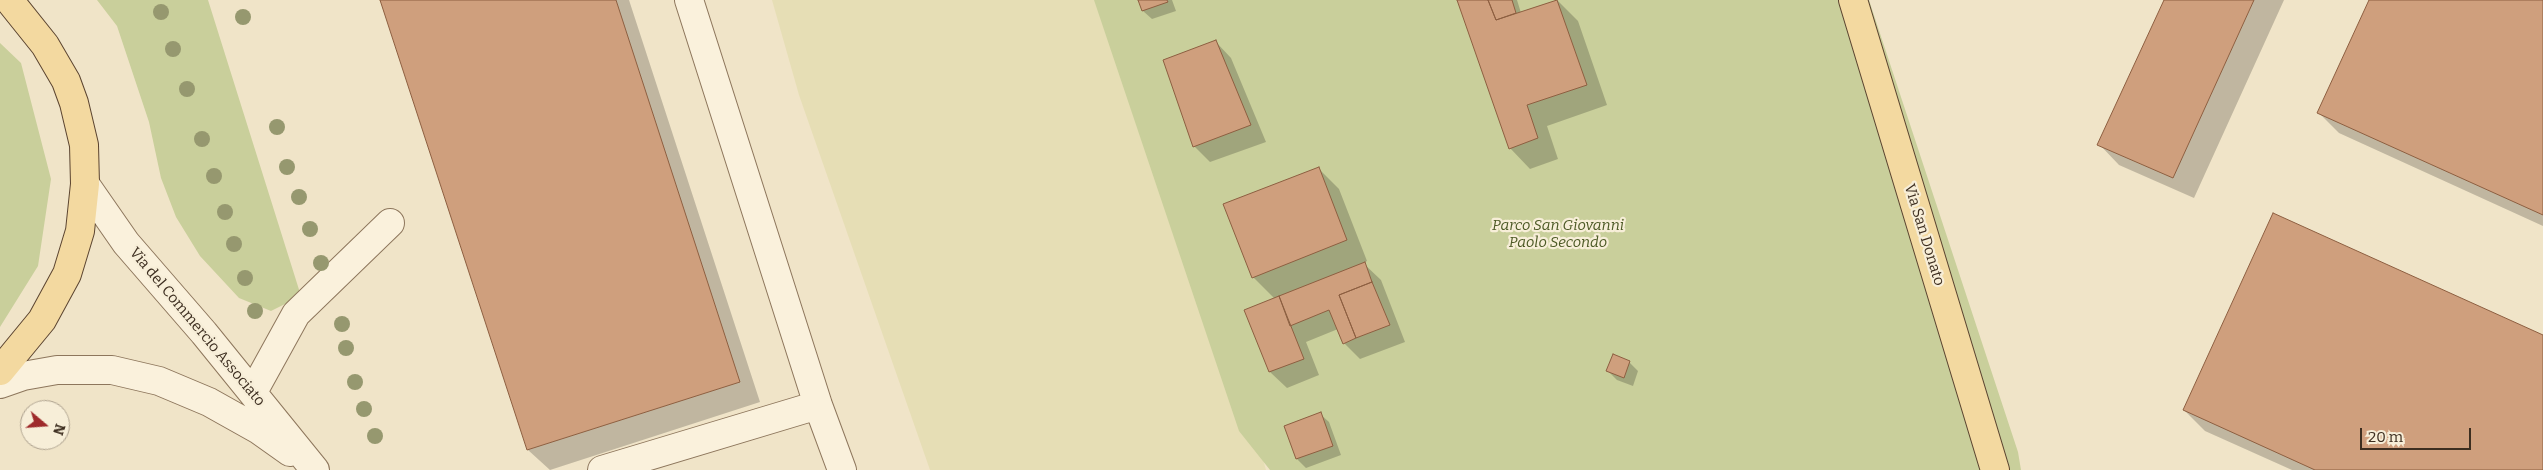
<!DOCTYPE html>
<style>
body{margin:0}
#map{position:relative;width:2543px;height:470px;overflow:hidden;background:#f0e4c8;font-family:Bitter,serif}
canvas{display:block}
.north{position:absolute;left:20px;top:400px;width:50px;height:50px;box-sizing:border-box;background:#f7eed8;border:1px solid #ada18e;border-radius:50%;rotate:108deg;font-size:14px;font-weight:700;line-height:20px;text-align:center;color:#3d2e20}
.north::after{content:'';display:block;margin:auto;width:18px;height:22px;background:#9e2a2b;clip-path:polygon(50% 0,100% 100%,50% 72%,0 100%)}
.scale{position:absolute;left:2360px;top:428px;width:111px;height:22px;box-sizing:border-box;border:2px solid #3d2e20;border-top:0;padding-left:6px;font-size:15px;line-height:18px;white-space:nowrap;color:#3d2e20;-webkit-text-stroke:4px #f7eed8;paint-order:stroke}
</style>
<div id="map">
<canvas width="2543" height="470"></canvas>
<div class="north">N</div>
<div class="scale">20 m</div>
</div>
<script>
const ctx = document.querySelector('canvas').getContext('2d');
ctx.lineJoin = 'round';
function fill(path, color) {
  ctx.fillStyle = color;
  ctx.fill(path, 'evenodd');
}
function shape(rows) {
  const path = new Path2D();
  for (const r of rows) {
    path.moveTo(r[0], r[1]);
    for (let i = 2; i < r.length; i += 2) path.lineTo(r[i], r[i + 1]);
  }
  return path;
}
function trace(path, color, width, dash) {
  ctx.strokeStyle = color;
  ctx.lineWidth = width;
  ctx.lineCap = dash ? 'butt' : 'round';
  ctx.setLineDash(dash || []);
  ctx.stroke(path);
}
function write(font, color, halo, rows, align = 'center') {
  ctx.font = font + ' Bitter,serif';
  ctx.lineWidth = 4.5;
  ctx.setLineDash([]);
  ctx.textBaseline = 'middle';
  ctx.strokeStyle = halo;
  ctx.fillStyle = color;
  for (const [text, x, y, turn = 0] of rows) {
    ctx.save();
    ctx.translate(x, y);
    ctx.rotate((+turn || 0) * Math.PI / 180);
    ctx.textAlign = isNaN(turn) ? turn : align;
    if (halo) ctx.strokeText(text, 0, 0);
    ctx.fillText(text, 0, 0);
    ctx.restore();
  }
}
fill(shape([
 [772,0,1133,0,1266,470,930,470,799,95]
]), '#e6deb5');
fill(shape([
 [97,0,208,0,301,296,271,311,239,298,200,256,176,217,161,178,149,122,117,26],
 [1094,0,1869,0,2018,452,2021,470,1270,470,1239,431],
 [0,43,21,63,51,179,38,266,0,327]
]), '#c9cf9b');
fill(shape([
 [382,0,629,0,760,402,550,470,528,450],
 [1139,0,1172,0,1176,11,1152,19,1143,11],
 [1458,0,1517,0,1521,13,1557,0,1578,21,1607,105,1547,126,1558,159,1530,169,1510,148],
 [2165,0,2284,0,2194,198,2119,165,2099,144],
 [2370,0,2543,0,2543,226,2339,133,2319,113],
 [1215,41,1231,58,1266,142,1210,162,1194,146],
 [1318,168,1339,189,1367,261,1363,263,1381,280,1405,342,1360,359,1344,343,1338,329,1306,342,1319,375,1287,388,1270,372,1246,310,1275,299,1253,277],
 [2543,336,2543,470,2292,470,2205,431,2184,410],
 [1629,362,1638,371,1633,386,1617,380,1608,371],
 [1320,414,1329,422,1341,455,1306,468,1297,459,1285,426]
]), '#0003');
const building = shape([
 [380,0,616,0,740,382,527,450,380,0],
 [1138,0,1167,0,1168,2,1142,11,1138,0],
 [1457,0,1488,0,1496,20,1557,0,1587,85,1527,105,1538,138,1509,149,1457,0],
 [1488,0,1512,0,1516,13,1496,20,1488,0],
 [2164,0,2254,0,2173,178,2097,145,2164,0],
 [2369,0,2543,0,2543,215,2317,113,2369,0],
 [1216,40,1251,125,1193,147,1163,60,1216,40],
 [1319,167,1347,240,1252,278,1223,204,1319,167],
 [2273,213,2543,335,2543,470,2315,470,2183,410,2273,213],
 [1365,262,1372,282,1339,295,1356,338,1343,344,1329,310,1290,326,1279,296,1365,262],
 [1372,282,1390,325,1356,338,1339,295,1372,282],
 [1279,296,1304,359,1269,372,1244,310,1279,296],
 [1613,354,1630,361,1624,378,1606,371,1613,354],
 [1321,412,1333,446,1296,459,1284,426,1321,412]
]);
fill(building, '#cf9f7d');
trace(building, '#8d5f41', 1);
const minor = shape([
 [689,0,818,405,842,470],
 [85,184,126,243,204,333,315,470],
 [0,384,23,376,57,370,112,370,159,381,209,402,259,430,290,452],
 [253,392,296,314,390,223],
 [602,470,818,405]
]);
const major = shape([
 [1853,0,1995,470],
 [0,371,42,320,67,274,80,231,85,184,84,145,74,103,66,81,45,45,9,0]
]);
trace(minor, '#8d765c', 30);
trace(major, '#5b4430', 30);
trace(minor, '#faf1dc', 28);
trace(major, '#f3d9a0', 28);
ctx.fillStyle = '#96986f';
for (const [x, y] of [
 [161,12],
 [243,17],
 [173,49],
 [187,89],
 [277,127],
 [202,139],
 [287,167],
 [214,176],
 [299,197],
 [225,212],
 [310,229],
 [234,244],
 [321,263],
 [245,278],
 [255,311],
 [342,324],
 [346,348],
 [355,382],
 [364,409],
 [375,436]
]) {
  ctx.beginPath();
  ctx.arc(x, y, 8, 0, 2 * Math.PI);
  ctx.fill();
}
write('italic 15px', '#4d5a26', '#f7eed8', [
 ["Parco San Giovanni",1558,226],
 ["Paolo Secondo",1558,243]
]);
write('15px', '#3d2e20', '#f7eed8', [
 ["Via San Donato",1924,235,73],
 ["Via del Commercio Associato",197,327,50]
]);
</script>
